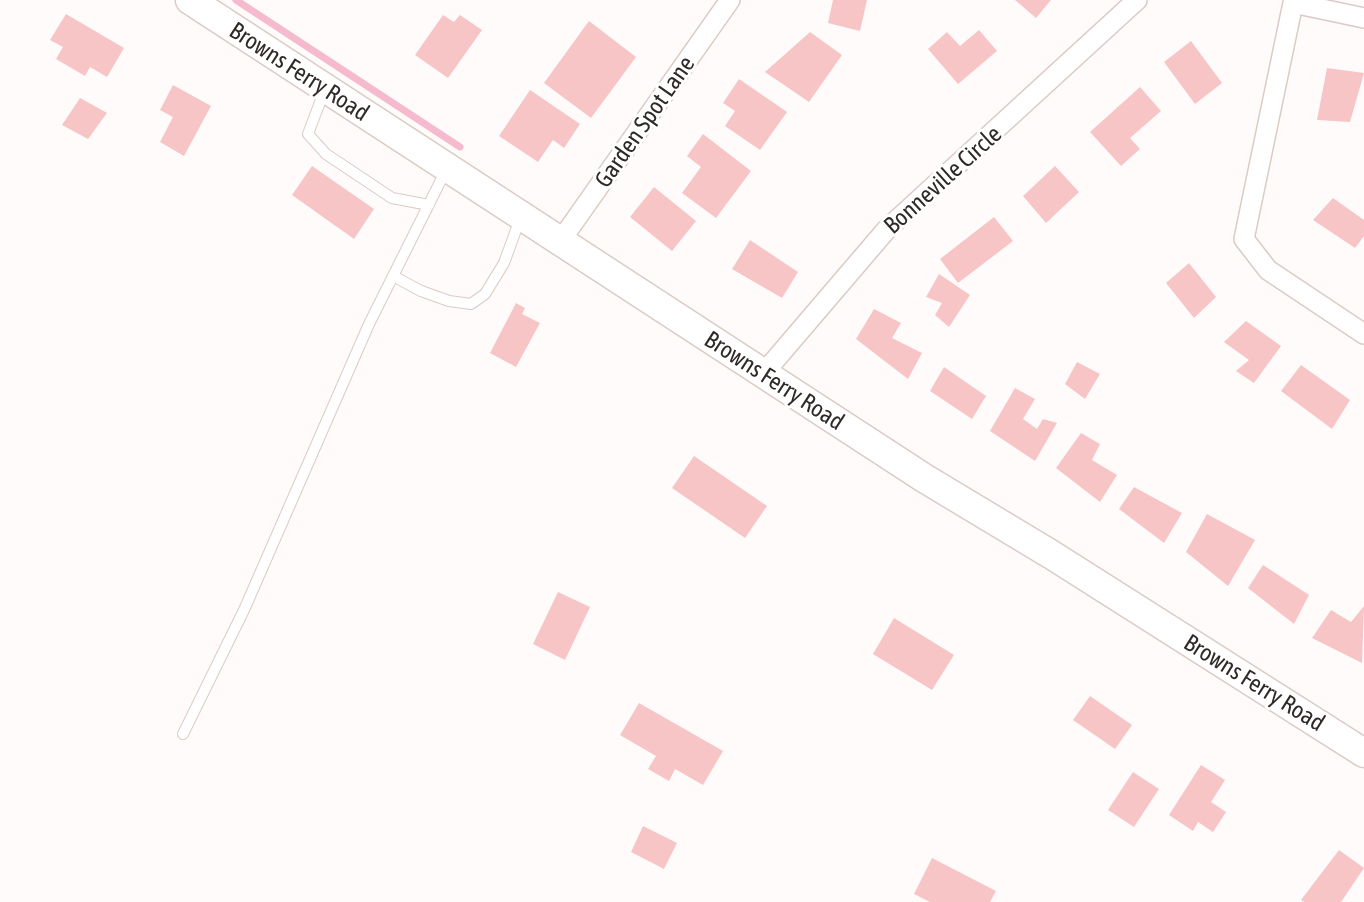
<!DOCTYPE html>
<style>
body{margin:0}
canvas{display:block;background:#fefbfa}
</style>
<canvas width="1364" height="902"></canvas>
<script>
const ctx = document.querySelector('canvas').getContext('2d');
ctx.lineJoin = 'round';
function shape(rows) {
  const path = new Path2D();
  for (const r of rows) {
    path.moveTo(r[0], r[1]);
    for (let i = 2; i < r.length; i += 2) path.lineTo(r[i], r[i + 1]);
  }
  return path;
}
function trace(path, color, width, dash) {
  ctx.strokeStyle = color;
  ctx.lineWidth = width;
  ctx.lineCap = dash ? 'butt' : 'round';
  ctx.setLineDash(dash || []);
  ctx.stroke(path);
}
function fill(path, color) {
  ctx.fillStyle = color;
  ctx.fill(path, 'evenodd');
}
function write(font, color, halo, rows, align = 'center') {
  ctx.font = font + ' "Asap Condensed",sans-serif';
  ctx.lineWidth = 6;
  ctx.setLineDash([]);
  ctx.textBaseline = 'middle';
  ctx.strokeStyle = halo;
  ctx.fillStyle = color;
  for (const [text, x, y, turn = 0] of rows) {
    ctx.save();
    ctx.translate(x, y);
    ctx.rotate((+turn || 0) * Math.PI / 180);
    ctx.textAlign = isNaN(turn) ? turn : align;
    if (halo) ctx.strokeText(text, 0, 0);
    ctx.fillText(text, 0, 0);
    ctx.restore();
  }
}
trace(shape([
 [236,0,460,147]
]), '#f5bacd', 7);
fill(shape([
 [833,0,867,0,860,31,828,23],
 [1015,0,1051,0,1036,18],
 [66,14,124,48,107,77,90,67,85,76,56,59,63,47,50,40],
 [443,15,454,22,460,15,482,30,448,78,415,55],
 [589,21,636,57,591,118,544,83],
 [979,30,997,51,958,84,928,49,947,32,960,46],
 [810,32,842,55,809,102,765,72],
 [1191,41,1222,83,1195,104,1164,62],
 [1327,68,1364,73,1350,122,1317,120],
 [739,79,787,112,760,150,725,126,735,111,723,103],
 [173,85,211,106,184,156,160,142,173,117,160,110],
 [1140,87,1161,111,1130,138,1140,149,1121,166,1090,132],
 [530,90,580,124,564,148,553,140,538,162,499,136],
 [80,98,107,113,88,139,62,125],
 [703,134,751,171,716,218,682,193,701,167,687,156],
 [312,166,374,209,354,239,292,195],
 [1055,166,1079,192,1046,223,1023,196],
 [654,187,696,221,672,251,630,217],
 [1333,198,1364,220,1364,236,1355,248,1313,220],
 [994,217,1013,241,958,283,940,259],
 [750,240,798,272,782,298,732,269],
 [1189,263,1216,297,1194,318,1166,283],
 [939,274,970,295,949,327,935,315,942,303,926,297],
 [516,303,525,308,522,314,540,323,516,367,490,353],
 [874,309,901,323,892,338,922,353,908,379,856,339],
 [1246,321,1281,346,1254,383,1236,371,1249,360,1224,342],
 [1077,362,1100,374,1085,399,1065,384],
 [1301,365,1350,400,1332,429,1281,391],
 [944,367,986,396,972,419,930,391],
 [1015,388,1035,399,1023,419,1037,429,1043,419,1057,423,1035,461,990,431],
 [1081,433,1100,444,1092,460,1117,475,1100,502,1056,468],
 [694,456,767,506,745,538,672,488],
 [1134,487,1182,513,1164,543,1119,509],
 [1207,514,1255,540,1228,586,1186,552],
 [1263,565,1309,595,1294,624,1248,588],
 [558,592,590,607,565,660,533,644],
 [1364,606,1362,663,1312,638,1331,610,1351,622],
 [894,618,954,655,932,690,873,654],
 [1090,696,1132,725,1115,749,1073,720],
 [639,703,723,751,703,785,675,769,669,781,648,769,656,756,620,735],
 [1201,765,1225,780,1211,802,1226,812,1213,832,1198,822,1193,831,1169,815],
 [1133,772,1159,789,1134,827,1108,810],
 [643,826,677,843,664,869,631,852],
 [1339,850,1364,868,1341,902,1304,902,1301,900],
 [932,858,996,891,990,902,930,902,914,894]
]), '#f7c5c5');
const lane = shape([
 [325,89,308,134,326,154,392,198,429,205],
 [393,276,421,291,449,301,471,304,485,294,504,263,520,219],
 [183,734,244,610,369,324,446,170]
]);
const street = shape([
 [1364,18,1293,3,1244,239,1268,270,1364,334],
 [559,243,730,0],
 [763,374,887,229,1137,0]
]);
const secondary = shape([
 [190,0,924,478,1052,555,1364,753]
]);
trace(lane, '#dbcbc5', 12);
trace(street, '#dbcbc5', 22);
trace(secondary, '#dbcbc5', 31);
trace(lane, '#fff', 10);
trace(street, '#fff', 19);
trace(secondary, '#fff', 28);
write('24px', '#2f2927', '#fff', [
 ["Browns Ferry Road",299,72,33],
 ["Garden Spot Lane",645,122,-55],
 ["Bonneville Circle",943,180,-42],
 ["Browns Ferry Road",774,381,33],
 ["Browns Ferry Road",1254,683,32]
]);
</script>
